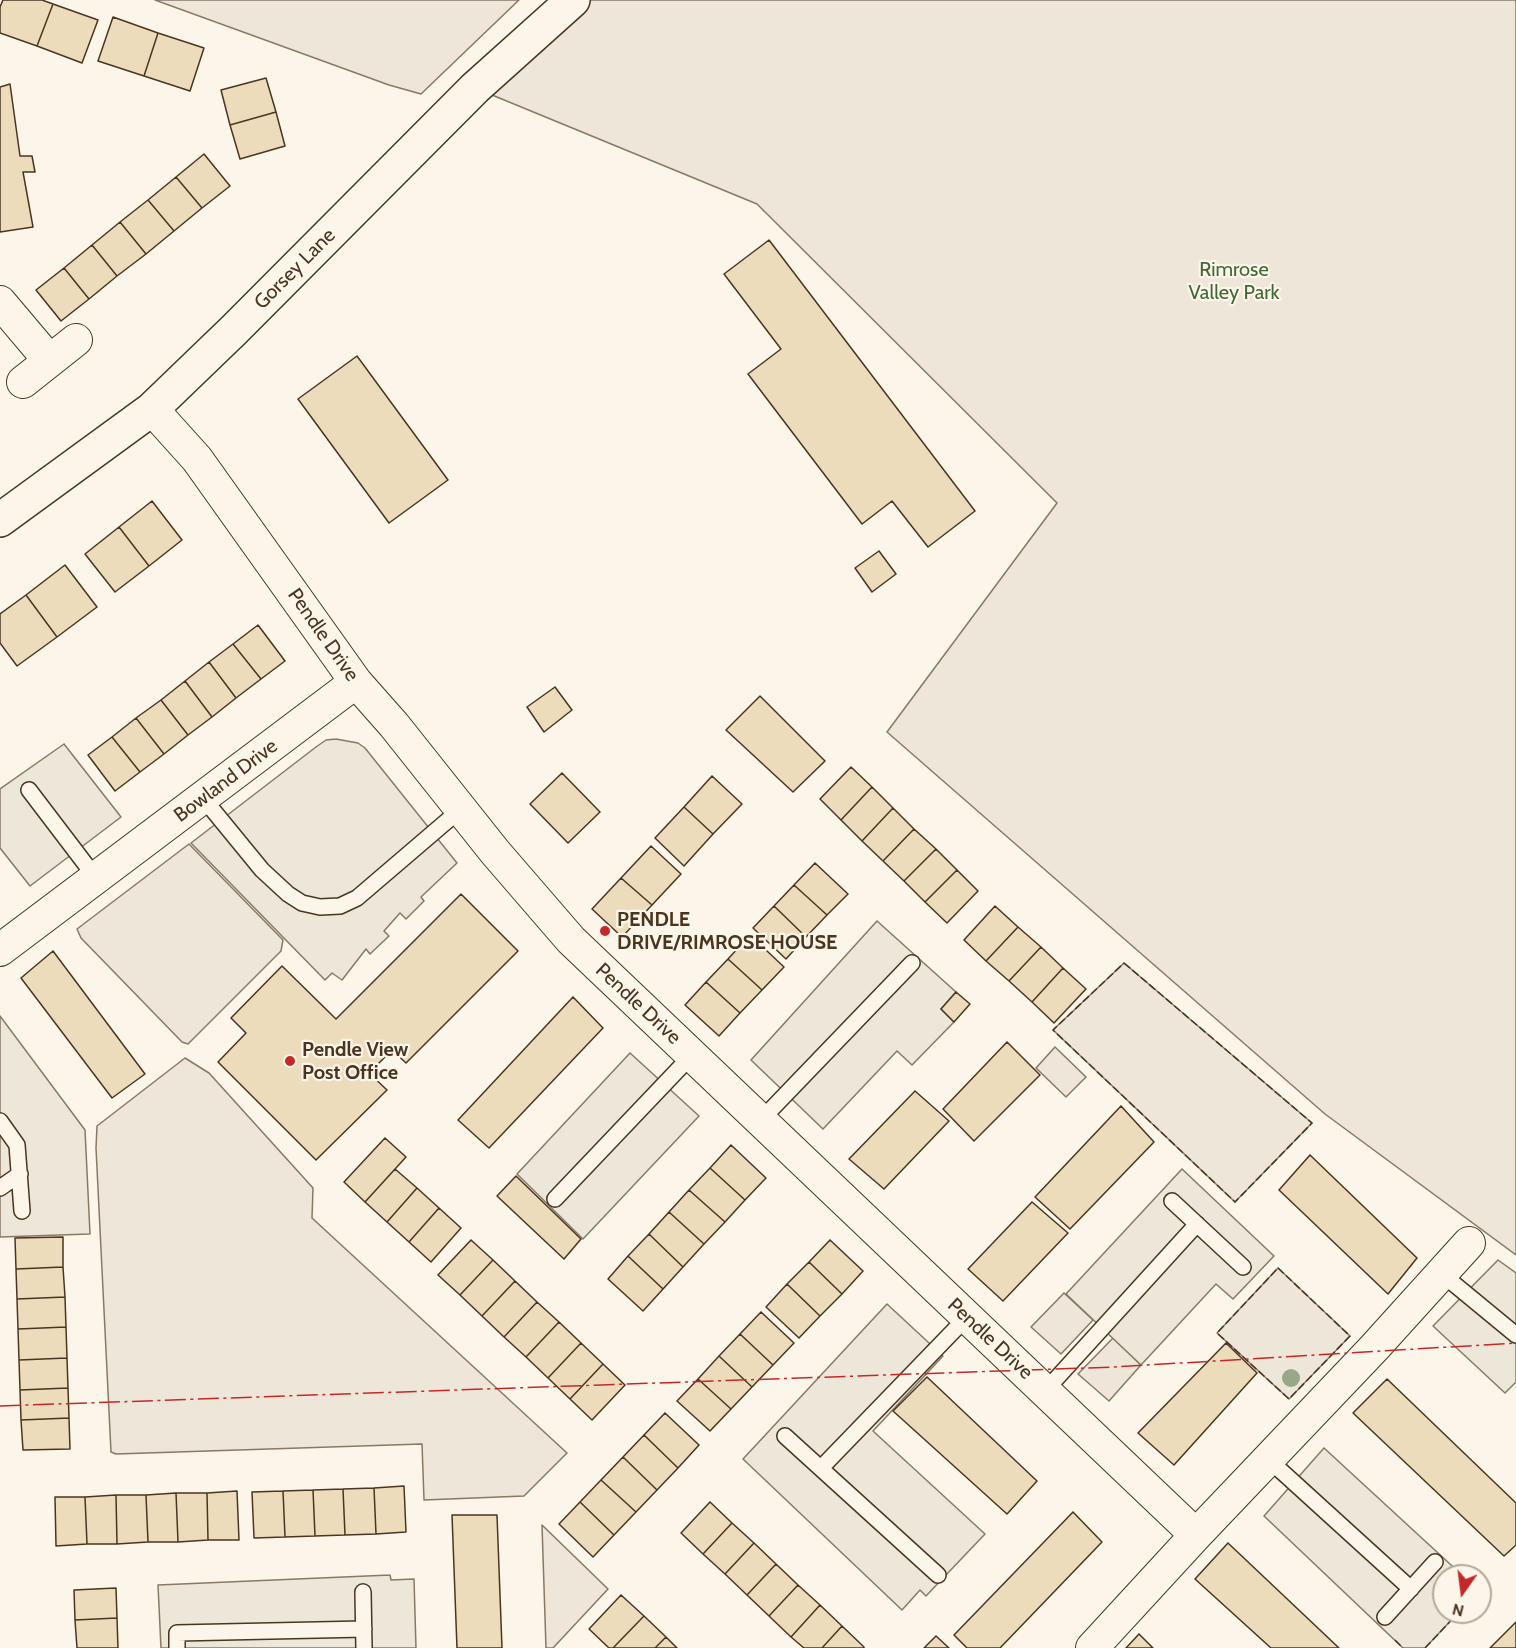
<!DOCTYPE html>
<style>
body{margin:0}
#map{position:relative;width:1516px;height:1648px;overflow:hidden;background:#fbf6e9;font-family:Cabin,sans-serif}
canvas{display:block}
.north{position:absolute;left:1432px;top:1564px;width:60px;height:60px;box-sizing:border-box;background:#fbf6e9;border:2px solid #b4a999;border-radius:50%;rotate:194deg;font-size:16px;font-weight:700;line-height:24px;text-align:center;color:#4a3520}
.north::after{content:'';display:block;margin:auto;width:21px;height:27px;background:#c62828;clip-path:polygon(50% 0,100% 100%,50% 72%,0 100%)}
</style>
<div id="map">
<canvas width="1516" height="1648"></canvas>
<div class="north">N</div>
</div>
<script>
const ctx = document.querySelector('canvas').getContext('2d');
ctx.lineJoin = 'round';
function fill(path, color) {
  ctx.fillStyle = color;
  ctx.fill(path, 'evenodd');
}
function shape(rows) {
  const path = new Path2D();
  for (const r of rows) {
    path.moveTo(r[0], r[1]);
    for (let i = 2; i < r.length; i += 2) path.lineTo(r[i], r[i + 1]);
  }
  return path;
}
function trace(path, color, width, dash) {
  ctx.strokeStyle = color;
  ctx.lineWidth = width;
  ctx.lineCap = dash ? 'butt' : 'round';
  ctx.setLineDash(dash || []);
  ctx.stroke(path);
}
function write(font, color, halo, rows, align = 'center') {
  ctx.font = font + ' Cabin,sans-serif';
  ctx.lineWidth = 4.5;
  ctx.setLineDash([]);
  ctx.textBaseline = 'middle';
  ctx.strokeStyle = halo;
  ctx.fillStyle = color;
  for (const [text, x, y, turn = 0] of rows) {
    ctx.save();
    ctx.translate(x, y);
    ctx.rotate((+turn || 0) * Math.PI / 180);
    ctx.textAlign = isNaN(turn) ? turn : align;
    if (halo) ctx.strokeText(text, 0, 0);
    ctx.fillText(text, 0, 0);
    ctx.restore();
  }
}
const green = shape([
 [155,0,519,0,421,94,389,85,155,0],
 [573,0,1516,0,1516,1255,1325,1114,887,732,1057,503,757,204,475,88,573,0],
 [189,844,283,940,281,951,188,1044,182,1042,81,938,77,929,189,844],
 [1124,963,1312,1123,1235,1202,1053,1030,1124,963],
 [1055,1047,1086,1077,1066,1097,1036,1068,1055,1047],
 [185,1058,209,1073,313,1188,312,1218,567,1453,524,1496,424,1500,422,1444,116,1454,111,1452,96,1148,97,1126,185,1058],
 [1278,1268,1350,1336,1289,1399,1217,1333,1278,1268],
 [1064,1293,1093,1320,1061,1354,1031,1327,1064,1293],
 [1113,1338,1141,1365,1109,1401,1078,1374,1113,1338],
 [542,1525,608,1589,553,1648,546,1648,542,1525]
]);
fill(green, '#ede6d9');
trace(green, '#887966', 1.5);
const parking = shape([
 [336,739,358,743,365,748,457,863,421,897,424,901,406,919,400,913,384,931,389,936,370,954,366,949,342,980,332,973,325,980,191,843,316,747,326,740,336,739],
 [64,744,121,817,30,886,0,848,0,789,64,744],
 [877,921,956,992,941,1009,954,1022,912,1065,897,1051,823,1129,751,1060,877,921],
 [0,1016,85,1130,90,1234,0,1237,0,1016],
 [630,1053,699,1116,583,1239,517,1174,630,1053],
 [1182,1169,1274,1256,1233,1299,1216,1284,1141,1365,1066,1294,1182,1169],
 [1498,1260,1516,1273,1516,1382,1505,1393,1433,1326,1498,1260],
 [887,1304,943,1356,873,1431,985,1534,926,1596,920,1590,902,1610,743,1459,887,1304],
 [1324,1448,1463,1576,1444,1576,1444,1612,1459,1612,1425,1648,1403,1648,1264,1516,1324,1448],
 [390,1575,391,1580,414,1579,416,1648,161,1648,158,1585,390,1575]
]);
fill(parking, '#ede7d9');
trace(parking, '#887966', 1.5);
const building = shape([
 [3,0,42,0,53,4,37,46,0,33,0,7,3,0],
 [53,4,98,20,82,63,37,46,53,4],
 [113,17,158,33,144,76,98,61,113,17],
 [158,33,204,48,190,91,144,76,158,33],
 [266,78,276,112,230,125,221,90,266,78],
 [10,84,20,156,32,156,35,172,23,172,33,227,0,232,0,87,10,84],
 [276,112,285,146,240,159,230,125,276,112],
 [204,154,230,186,202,208,176,177,204,154],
 [176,177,202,208,174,231,148,200,176,177],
 [148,200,174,231,146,254,120,222,148,200],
 [120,222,146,254,117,276,92,245,120,222],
 [769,240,975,511,928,547,892,501,862,524,748,374,781,349,724,274,769,240],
 [92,245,117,276,89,299,64,268,92,245],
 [64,268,89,299,61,321,36,290,64,268],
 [357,356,448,480,389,523,298,399,357,356],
 [152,501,182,540,149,566,119,527,152,501],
 [119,527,149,566,115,592,85,554,119,527],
 [879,551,896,574,872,592,855,568,879,551],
 [65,565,97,607,57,637,26,595,65,565],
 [26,595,57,637,17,666,0,643,0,614,26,595],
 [258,625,285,661,261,679,233,644,258,625],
 [233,644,261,679,236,698,209,662,233,644],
 [209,662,236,698,212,717,185,681,209,662],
 [185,681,212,717,188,735,161,700,185,681],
 [555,687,572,710,544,732,527,707,555,687],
 [760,696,825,761,793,792,726,730,760,696],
 [161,700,188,735,164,754,136,718,161,700],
 [136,718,164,754,140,772,112,737,136,718],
 [112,737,140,772,115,791,88,755,112,737],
 [851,767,872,787,841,820,820,799,851,767],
 [562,773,600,812,568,843,530,804,562,773],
 [712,776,742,804,713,834,684,807,712,776],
 [872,787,893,808,862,841,841,820,872,787],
 [684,807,713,834,684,866,655,838,684,807],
 [893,808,914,829,883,861,862,841,893,808],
 [914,829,936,849,904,881,883,861,914,829],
 [651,846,681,874,652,905,621,878,651,846],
 [936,849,957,870,925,902,904,881,936,849],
 [815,863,848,894,827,915,794,885,815,863],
 [957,870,978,891,947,923,925,902,957,870],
 [621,878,652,905,622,937,592,909,621,878],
 [794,885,827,915,806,937,774,906,794,885],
 [461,894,518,951,406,1063,392,1050,369,1073,387,1090,316,1160,218,1062,246,1033,231,1018,282,966,336,1019,461,894],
 [774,906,806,937,786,959,753,928,774,906],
 [995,906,1018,927,986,961,964,940,995,906],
 [1018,927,1041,947,1009,981,986,961,1018,927],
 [750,935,784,967,762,990,728,959,750,935],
 [1041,947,1063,968,1032,1002,1009,981,1041,947],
 [53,951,145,1074,112,1098,21,978,53,951],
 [728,959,762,990,740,1013,706,982,728,959],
 [1063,968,1086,989,1054,1023,1032,1002,1063,968],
 [706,982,740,1013,719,1036,685,1005,706,982],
 [956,992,970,1004,954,1022,941,1009,956,992],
 [573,997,603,1028,489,1148,458,1120,573,997],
 [1007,1042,1040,1075,974,1141,943,1109,1007,1042],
 [915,1091,949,1121,884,1189,849,1159,915,1091],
 [1121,1106,1154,1142,1070,1229,1035,1197,1121,1106],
 [385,1138,406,1157,365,1202,344,1182,385,1138],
 [731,1145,766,1178,745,1200,710,1168,731,1145],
 [1310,1155,1417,1258,1388,1294,1279,1190,1310,1155],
 [710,1168,745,1200,725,1222,689,1190,710,1168],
 [395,1169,417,1188,387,1222,365,1202,395,1169],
 [516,1176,581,1239,564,1259,497,1196,516,1176],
 [417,1188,439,1208,409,1242,387,1222,417,1188],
 [689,1190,725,1222,704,1244,669,1212,689,1190],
 [1032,1202,1068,1233,1003,1301,968,1269,1032,1202],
 [439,1208,461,1228,431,1262,409,1242,439,1208],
 [669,1212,704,1244,683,1267,649,1234,669,1212],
 [649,1234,683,1267,663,1289,628,1256,649,1234],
 [63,1237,63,1267,16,1269,15,1238,63,1237],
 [471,1240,493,1260,460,1295,438,1275,471,1240],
 [830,1240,863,1271,842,1294,809,1262,830,1240],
 [628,1256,663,1289,643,1311,608,1279,628,1256],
 [493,1260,515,1281,482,1316,460,1295,493,1260],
 [809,1262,842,1294,820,1316,787,1284,809,1262],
 [63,1267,65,1297,17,1299,16,1269,63,1267],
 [515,1281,537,1302,504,1337,482,1316,515,1281],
 [787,1284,820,1316,799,1338,766,1307,787,1284],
 [65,1297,66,1327,18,1329,17,1299,65,1297],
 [537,1302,559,1322,526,1357,504,1337,537,1302],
 [761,1312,794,1343,773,1365,740,1334,761,1312],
 [559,1322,581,1343,548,1378,526,1357,559,1322],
 [66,1327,67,1358,19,1360,18,1329,66,1327],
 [740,1334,773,1365,752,1387,719,1356,740,1334],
 [581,1343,603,1364,570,1399,548,1378,581,1343],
 [1226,1343,1257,1373,1174,1465,1138,1433,1226,1343],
 [719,1356,752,1387,731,1409,698,1379,719,1356],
 [67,1358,68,1388,20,1390,19,1360,67,1358],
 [603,1364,625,1385,592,1420,570,1399,603,1364],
 [927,1377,1037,1481,1007,1514,893,1411,927,1377],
 [698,1379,731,1409,710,1431,677,1401,698,1379],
 [1387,1379,1516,1503,1516,1545,1504,1556,1353,1413,1387,1379],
 [68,1388,69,1418,21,1420,20,1390,68,1388],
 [665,1413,699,1445,678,1468,644,1435,665,1413],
 [69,1418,70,1449,23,1450,21,1420,69,1418],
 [644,1435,678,1468,657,1490,623,1457,644,1435],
 [623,1457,657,1490,636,1512,601,1480,623,1457],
 [601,1480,636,1512,614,1535,580,1502,601,1480],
 [404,1486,406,1532,376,1534,374,1488,404,1486],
 [374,1488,376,1534,345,1535,343,1489,374,1488],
 [343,1489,345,1535,315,1536,313,1490,343,1489],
 [313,1490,315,1536,285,1537,283,1491,313,1490],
 [237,1491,239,1540,208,1540,207,1493,237,1491],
 [283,1491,285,1537,254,1538,252,1492,283,1491],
 [176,1493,178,1542,148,1542,146,1495,176,1493],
 [176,1493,207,1493,208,1540,178,1542,176,1493],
 [116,1495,117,1544,87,1544,85,1497,116,1495],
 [116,1495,146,1495,148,1542,117,1544,116,1495],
 [55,1497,85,1497,87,1544,56,1546,55,1497],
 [580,1502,614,1535,593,1557,559,1524,580,1502],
 [710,1502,732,1523,703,1554,681,1533,710,1502],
 [1073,1512,1102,1542,1000,1648,967,1648,954,1635,1073,1512],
 [452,1515,497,1515,502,1648,457,1648,452,1515],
 [732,1523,754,1543,725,1574,703,1554,732,1523],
 [754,1543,776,1564,747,1595,725,1574,754,1543],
 [1228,1543,1339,1648,1271,1648,1195,1579,1228,1543],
 [776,1564,798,1585,769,1616,747,1595,776,1564],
 [798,1585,820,1605,791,1637,769,1616,798,1585],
 [116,1588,117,1618,75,1620,74,1590,116,1588],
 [621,1595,644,1616,613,1648,609,1648,589,1629,621,1595],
 [820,1605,842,1626,822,1648,804,1648,791,1637,820,1605],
 [644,1616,666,1637,655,1648,613,1648,644,1616],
 [117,1618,118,1648,77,1648,75,1620,117,1618],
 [1516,1622,1516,1648,1490,1648,1516,1622],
 [842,1626,864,1647,864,1648,822,1648,842,1626],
 [1139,1634,1153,1648,1126,1648,1139,1634],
 [936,1636,949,1648,924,1648,936,1636],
 [666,1637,677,1648,655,1648,666,1637]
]);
fill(building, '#ecdcbc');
trace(building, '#4a3520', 1.5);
const service = shape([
 [29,790,96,878],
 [203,798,262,870,288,894,302,903,320,907,340,906,357,898,461,809],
 [761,1120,912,963],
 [0,1121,17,1145,22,1211],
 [0,1188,20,1174],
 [555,1199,692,1055],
 [1172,1201,1243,1267],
 [1442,1274,1516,1335],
 [1045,1391,1197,1224],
 [785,1436,938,1575],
 [1268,1459,1411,1589],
 [821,1468,967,1317],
 [363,1592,364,1648],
 [1385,1617,1435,1562],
 [177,1648,177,1633,364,1629]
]);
const minor = shape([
 [0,302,49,360],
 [23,382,76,340],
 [152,409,197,459,356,682,394,725,495,852,571,940,1196,1535],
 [0,950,356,682],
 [1092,1648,1196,1535,1374,1348,1469,1243]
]);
const secondary = shape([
 [0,520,152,409,234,330,475,88,573,0]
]);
trace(service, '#4a3520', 18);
trace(minor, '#4a3520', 34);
trace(secondary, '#4a3520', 36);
trace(service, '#fbf6e9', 15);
trace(minor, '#fbf6e9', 32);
trace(secondary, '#fbf6e9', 33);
trace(shape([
 [1124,963,1312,1123,1235,1202,1053,1030,1124,963],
 [1278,1268,1350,1336,1289,1399,1217,1333,1278,1268],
 [1460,1573,1463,1576],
 [1395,1640,1403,1648],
 [1425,1648,1459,1612]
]), '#4a3520', 1.5, [8, 3]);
trace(shape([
 [0,1406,1114,1367,1516,1343]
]), '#c62828', 1.5, [21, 4.5, 3, 4.5]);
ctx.fillStyle = '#96a887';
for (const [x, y] of [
 [1291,1378]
]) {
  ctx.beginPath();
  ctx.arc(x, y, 9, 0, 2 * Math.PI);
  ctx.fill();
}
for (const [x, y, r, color] of [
 [605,931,6,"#c62828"],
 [290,1061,6,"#c62828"]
]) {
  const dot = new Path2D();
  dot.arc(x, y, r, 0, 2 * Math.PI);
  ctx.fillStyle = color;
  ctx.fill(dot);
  trace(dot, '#fbf6e9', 2);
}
write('20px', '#4a3520', '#fbf6e9', [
 ["Gorsey Lane",295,269,-45],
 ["Pendle Drive",323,635,55],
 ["Bowland Drive",226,781,-37],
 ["Pendle Drive",638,1004,43],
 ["Pendle Drive",990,1339,43]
]);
write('20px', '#436837', '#fbf6e9', [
 ["Rimrose",1234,270],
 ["Valley Park",1234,293]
]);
write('bold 20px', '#4a3520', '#fbf6e9', [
 ["PENDLE",617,920],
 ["DRIVE/RIMROSE HOUSE",617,943],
 ["Pendle View",302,1050],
 ["Post Office",302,1073]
], 'left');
</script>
